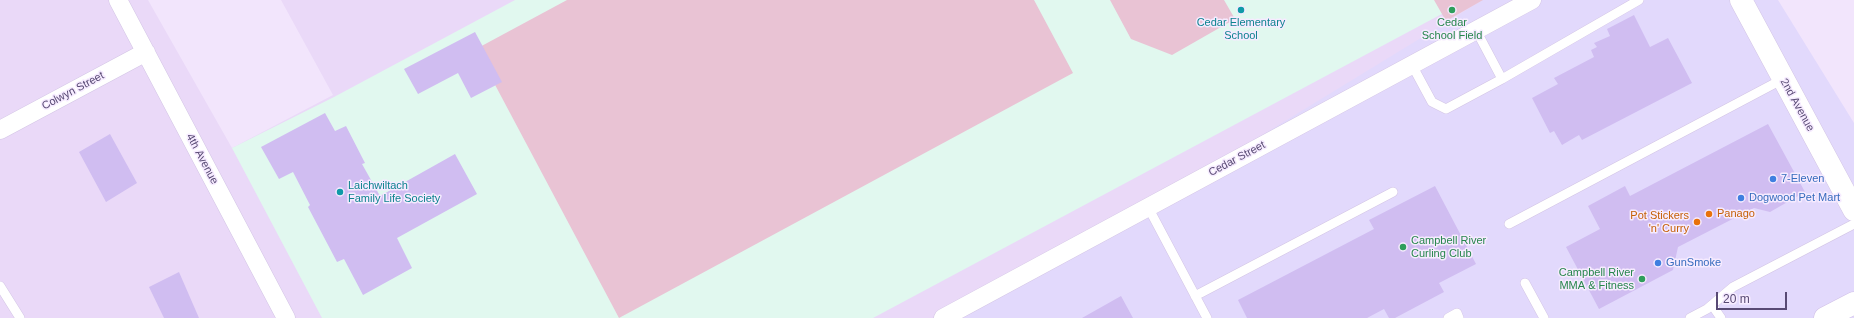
<!DOCTYPE html>
<style>
body{margin:0}
#map{position:relative;width:1854px;height:318px;overflow:hidden;background:#f2e5fc;font-family:Helvetica,sans-serif}
canvas{display:block}
.scale{position:absolute;left:1716px;top:292px;width:71px;height:18px;box-sizing:border-box;border:2px solid #584a74;border-top:0;padding-left:5px;font-size:12px;line-height:14px;white-space:nowrap;color:#584a74;-webkit-text-stroke:3px #f6ebff;paint-order:stroke}
</style>
<div id="map">
<canvas width="1854" height="318"></canvas>
<div class="scale">20 m</div>
</div>
<script>
const ctx = document.querySelector('canvas').getContext('2d');
ctx.lineJoin = 'round';
function fill(path, color) {
  ctx.fillStyle = color;
  ctx.fill(path, 'evenodd');
}
function shape(rows) {
  const path = new Path2D();
  for (const r of rows) {
    path.moveTo(r[0], r[1]);
    for (let i = 2; i < r.length; i += 2) path.lineTo(r[i], r[i + 1]);
  }
  return path;
}
function trace(path, color, width, dash) {
  ctx.strokeStyle = color;
  ctx.lineWidth = width;
  ctx.lineCap = dash ? 'butt' : 'round';
  ctx.setLineDash(dash || []);
  ctx.stroke(path);
}
function write(font, color, halo, rows, align = 'center') {
  ctx.font = font + ' Helvetica,sans-serif';
  ctx.lineWidth = 3;
  ctx.setLineDash([]);
  ctx.textBaseline = 'middle';
  ctx.strokeStyle = halo;
  ctx.fillStyle = color;
  for (const [text, x, y, turn = 0] of rows) {
    ctx.save();
    ctx.translate(x, y);
    ctx.rotate((+turn || 0) * Math.PI / 180);
    ctx.textAlign = isNaN(turn) ? turn : align;
    if (halo) ctx.strokeText(text, 0, 0);
    ctx.fillText(text, 0, 0);
    ctx.restore();
  }
}
fill(shape([
 [0,0,148,0,232,148,333,95,281,0,1776,0,1854,318,0,318]
]), '#ead9f8');
fill(shape([
 [1483,0,1778,0,1854,123,1854,318,963,318]
]), '#e2d9fc');
fill(shape([
 [515,0,1468,0,873,318,322,318,232,148,334,97]
]), '#e1f8ef');
fill(shape([
 [567,0,1034,0,1073,73,619,318,476,49],
 [1110,0,1224,0,1235,19,1172,55,1131,39],
 [1434,0,1483,0,1446,21]
]), '#e9c3d4');
fill(shape([
 [1634,15,1650,47,1668,38,1692,83,1582,140,1579,135,1562,145,1554,131,1550,133,1532,98,1558,84,1554,78,1594,57,1591,50,1597,47,1594,43,1610,36,1607,29],
 [475,32,502,82,471,98,458,73,418,94,404,69],
 [325,113,335,131,346,126,365,163,362,164,380,196,455,154,477,194,397,238,412,268,363,295,344,259,337,262,308,207,310,205,293,172,279,179,261,147],
 [1768,124,1805,192,1770,212,1754,208,1678,247,1673,270,1599,309,1566,247,1600,229,1588,206,1625,186,1630,196],
 [110,134,137,183,106,202,79,152],
 [1435,186,1476,264,1439,283,1444,292,1395,318,1389,318,1384,309,1367,318,1247,318,1238,300,1374,229,1369,220],
 [179,272,199,318,164,318,149,287],
 [1121,296,1133,318,1082,318]
]), '#d0bdf1');
const service = shape([
 [1412,65,1432,102,1446,109,1502,79,1476,30],
 [1502,79,1639,0],
 [1148,207,1207,318],
 [1509,224,1783,79],
 [1525,283,1544,318],
 [0,286,20,318],
 [1195,296,1393,192],
 [1712,305,1721,318],
 [1448,318,1457,313,1459,318],
 [1690,318,1707,309,1733,287,1854,224]
]);
const minor = shape([
 [118,0,286,318],
 [0,130,146,52],
 [943,318,1532,0]
]);
const tertiary = shape([
 [1741,0,1854,210]
]);
const secondary = shape([
 [1825,318,1854,303]
]);
trace(service, '#d3c5e5', 10);
trace(minor, '#d3c5e5', 19);
trace(tertiary, '#d3c5e5', 23);
trace(secondary, '#d1c0e7', 23);
trace(service, '#fff', 9);
trace(minor, '#fff', 18);
trace(tertiary, '#fff', 22);
trace(secondary, '#fff', 22);
for (const [x, y, r, color] of [
 [1241,10,4,"#0f9aa8"],
 [1452,10,4,"#2e9e5b"],
 [1773,179,4,"#3f7fe0"],
 [340,192,4,"#0f9aa8"],
 [1741,198,4,"#3f7fe0"],
 [1709,214,4,"#e8710a"],
 [1697,222,4,"#e8710a"],
 [1403,247,4,"#2e9e5b"],
 [1658,263,4,"#3f7fe0"],
 [1642,279,4,"#2e9e5b"]
]) {
  const dot = new Path2D();
  dot.arc(x, y, r, 0, 2 * Math.PI);
  ctx.fillStyle = color;
  ctx.fill(dot);
  trace(dot, '#f6ebff', 1.5);
}
write('11px', '#0d838f', '#f6ebff', [
 ["Cedar Elementary",1241,23],
 ["School",1241,36],
 ["Laichwiltach",348,186,"left"],
 ["Family Life Society",348,199,"left"]
]);
write('11px', '#27864d', '#f6ebff', [
 ["Cedar",1452,23],
 ["School Field",1452,36],
 ["Campbell River",1411,241,"left"],
 ["Curling Club",1411,254,"left"],
 ["Campbell River",1634,273,"right"],
 ["MMA & Fitness",1634,286,"right"]
]);
write('11px', '#584a74', '#f6ebff', [
 ["Colwyn Street",73,91,-28],
 ["2nd Avenue",1797,105,61],
 ["4th Avenue",202,159,62],
 ["Cedar Street",1237,159,-28]
]);
write('11px', '#366cbe', '#f6ebff', [
 ["7-Eleven",1781,179],
 ["Dogwood Pet Mart",1749,198],
 ["GunSmoke",1666,263]
], 'left');
write('11px', '#c56008', '#f6ebff', [
 ["Panago",1717,214],
 ["Pot Stickers",1689,216,"right"],
 ["'n' Curry",1689,229,"right"]
], 'left');
</script>
